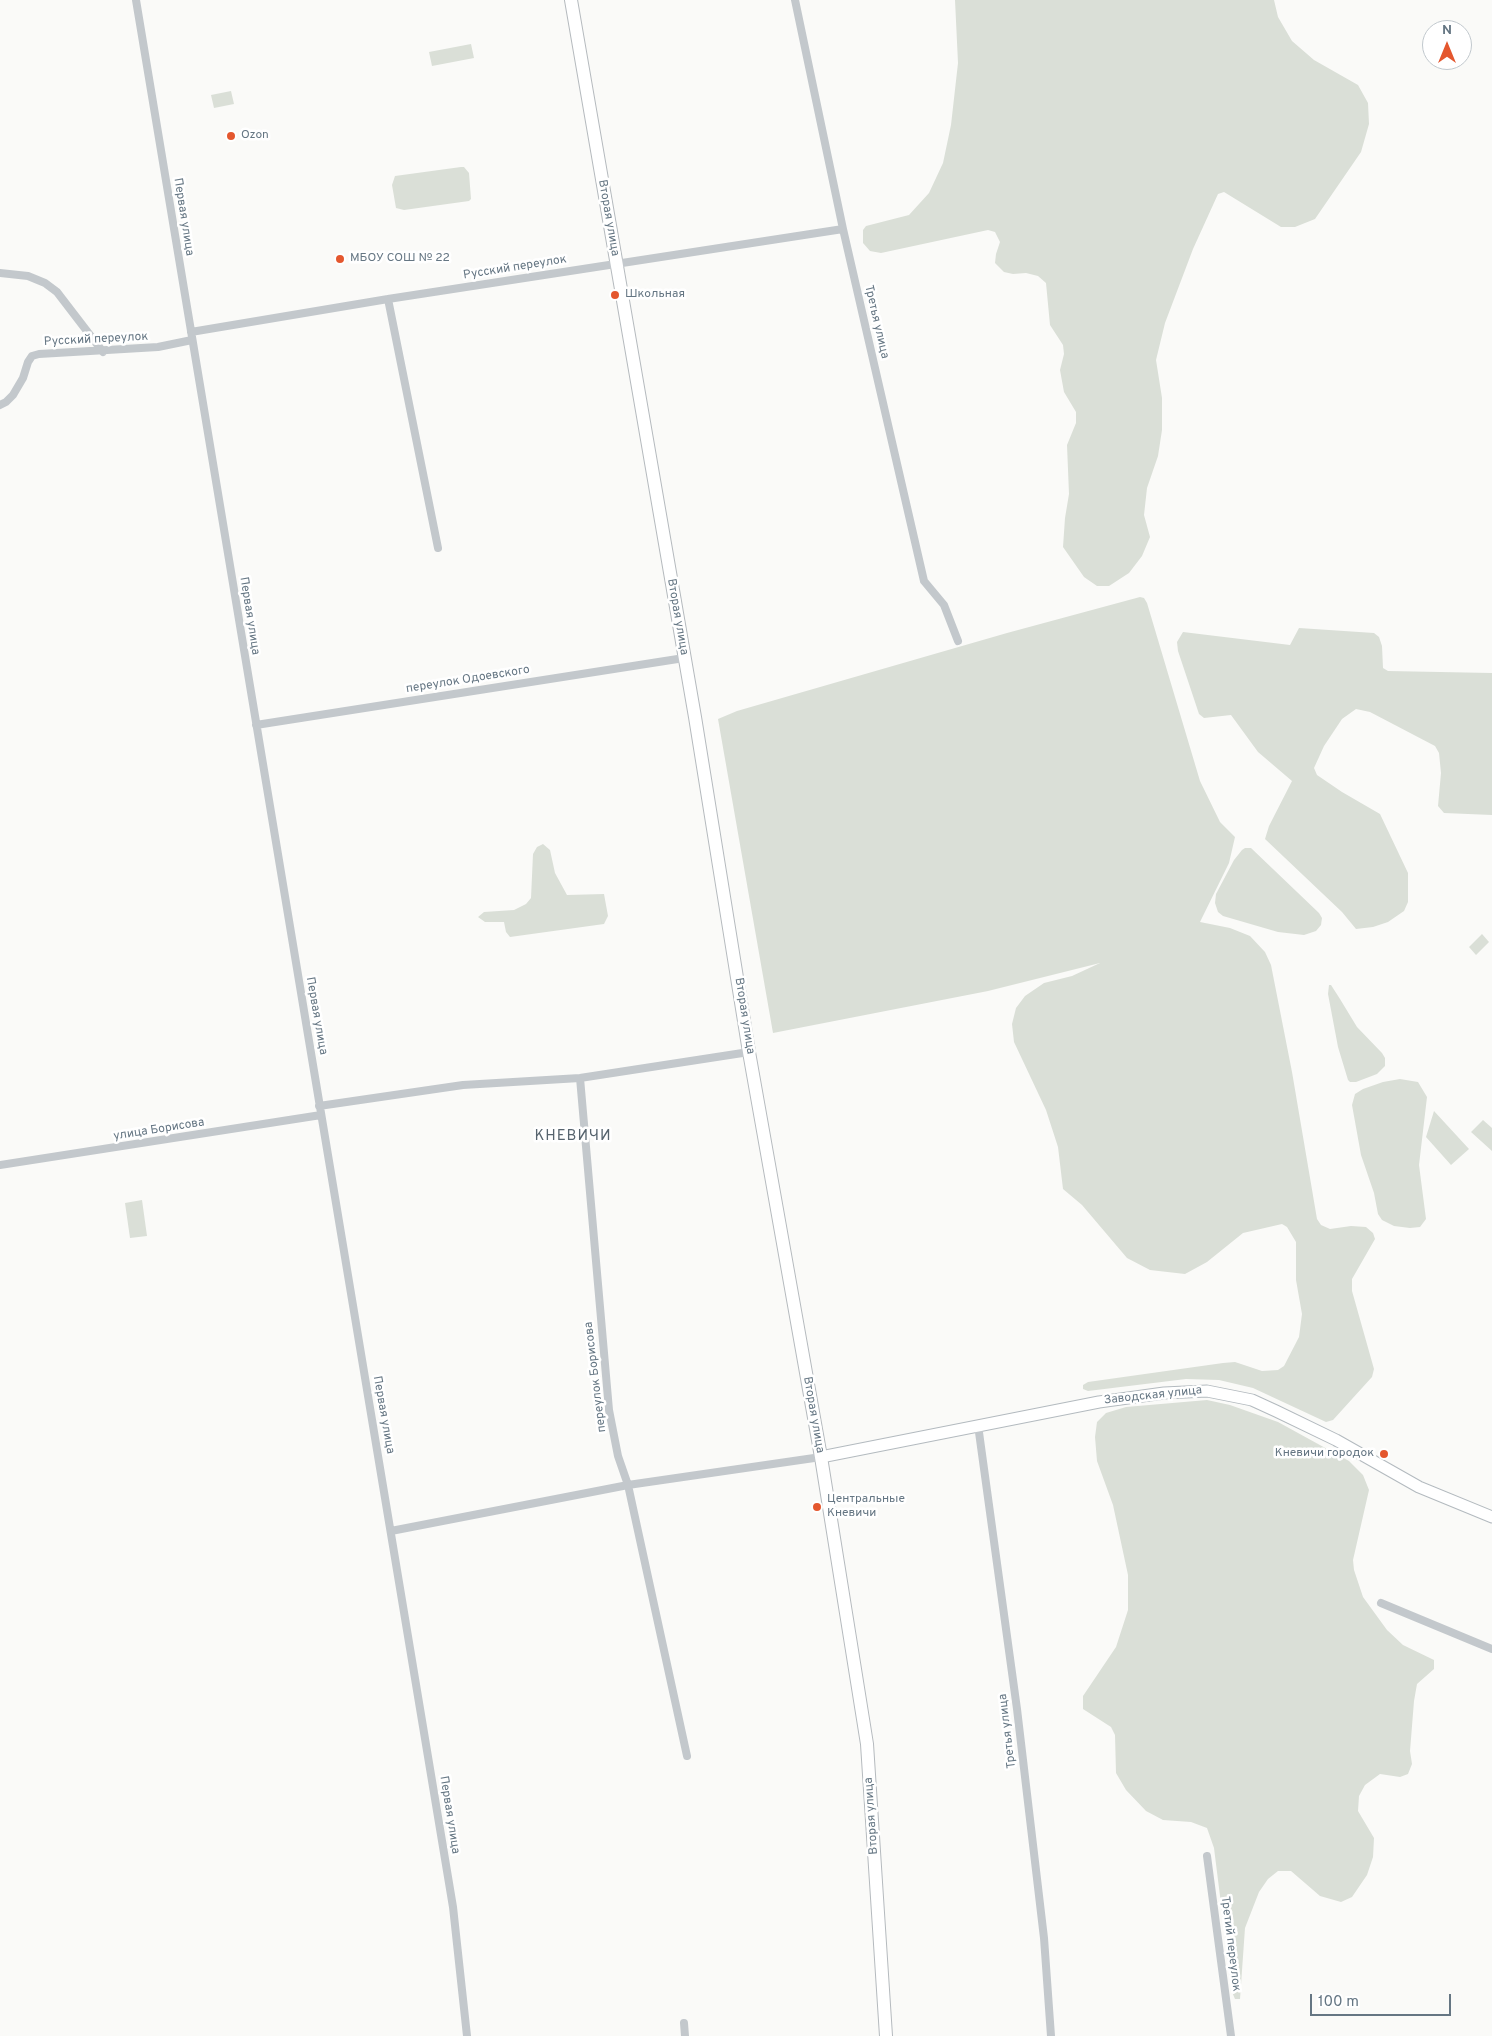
<!DOCTYPE html>
<meta charset="utf-8">
<style>
body{margin:0}
#map{position:relative;width:1492px;height:2036px;overflow:hidden;background:#fafaf8;font-family:Overpass,sans-serif}
canvas{display:block}
.north{position:absolute;left:1422px;top:20px;width:50px;height:50px;box-sizing:border-box;background:#fff;border:1px solid #c1c8cd;border-radius:50%;rotate:0deg;font-size:14px;font-weight:700;line-height:20px;text-align:center;color:#657683}
.north::after{content:'';display:block;margin:auto;width:18px;height:22px;background:#e4572e;clip-path:polygon(50% 0,100% 100%,50% 72%,0 100%)}
.scale{position:absolute;left:1310px;top:1994px;width:141px;height:22px;box-sizing:border-box;border:2px solid #657683;border-top:0;padding-left:6px;font-size:15px;line-height:18px;white-space:nowrap;color:#657683;-webkit-text-stroke:4px #fff;paint-order:stroke}
</style>
<div id="map">
<canvas width="1492" height="2036"></canvas>
<div class="north">N</div>
<div class="scale">100 m</div>
</div>
<script>
const ctx = document.querySelector('canvas').getContext('2d');
ctx.lineJoin = 'round';
function fill(path, color) {
  ctx.fillStyle = color;
  ctx.fill(path, 'evenodd');
}
function shape(rows) {
  const path = new Path2D();
  for (const r of rows) {
    path.moveTo(r[0], r[1]);
    for (let i = 2; i < r.length; i += 2) path.lineTo(r[i], r[i + 1]);
  }
  return path;
}
function trace(path, color, width, dash) {
  ctx.strokeStyle = color;
  ctx.lineWidth = width;
  ctx.lineCap = dash ? 'butt' : 'round';
  ctx.setLineDash(dash || []);
  ctx.stroke(path);
}
function write(font, color, halo, rows, align = 'center') {
  ctx.font = font + ' Overpass,sans-serif';
  ctx.lineWidth = 5;
  ctx.setLineDash([]);
  ctx.textBaseline = 'middle';
  ctx.strokeStyle = halo;
  ctx.fillStyle = color;
  for (const [text, x, y, turn = 0] of rows) {
    ctx.save();
    ctx.translate(x, y);
    ctx.rotate((+turn || 0) * Math.PI / 180);
    ctx.textAlign = isNaN(turn) ? turn : align;
    if (halo) ctx.strokeText(text, 0, 0);
    ctx.fillText(text, 0, 0);
    ctx.restore();
  }
}
fill(shape([
 [955,0,1274,0,1278,17,1292,41,1314,60,1358,85,1368,103,1369,124,1361,152,1315,219,1295,227,1281,227,1224,192,1218,194,1193,249,1165,323,1156,360,1162,398,1162,430,1158,456,1147,488,1144,515,1150,537,1142,556,1129,573,1109,586,1097,586,1084,577,1063,547,1065,518,1069,494,1067,445,1076,423,1076,412,1064,392,1060,370,1064,354,1063,345,1050,325,1046,283,1038,276,1026,273,1013,274,1004,272,995,263,996,254,1000,242,995,232,988,230,881,253,870,251,863,243,863,230,866,226,909,215,929,193,943,163,951,125,958,63],
 [471,44,474,58,432,66,429,52],
 [231,91,234,104,214,108,211,95],
 [461,167,464,167,469,173,471,199,469,201,404,210,396,208,392,185,395,176],
 [1140,597,1144,598,1147,603,1200,781,1220,822,1235,837,1229,863,1200,922,1230,928,1250,936,1265,952,1271,965,1292,1072,1317,1219,1321,1225,1330,1229,1351,1226,1366,1227,1373,1233,1375,1239,1352,1279,1352,1291,1374,1369,1372,1377,1333,1420,1326,1422,1253,1388,1219,1380,1186,1379,1088,1391,1083,1389,1083,1385,1088,1382,1223,1363,1235,1362,1262,1371,1278,1370,1284,1366,1299,1337,1302,1314,1296,1280,1296,1242,1287,1227,1282,1224,1243,1233,1207,1262,1185,1274,1150,1270,1127,1258,1082,1205,1063,1189,1058,1147,1046,1110,1014,1042,1012,1024,1016,1008,1025,996,1044,983,1072,976,1100,963,988,991,773,1033,718,719,737,711,1007,633],
 [1299,628,1374,633,1379,637,1382,646,1383,668,1388,671,1492,673,1492,815,1444,813,1438,806,1441,773,1439,753,1435,746,1370,712,1356,709,1342,719,1324,746,1314,768,1317,775,1342,792,1380,814,1408,873,1408,902,1404,911,1388,922,1373,927,1356,929,1342,912,1265,839,1269,826,1292,781,1258,752,1231,715,1204,718,1199,714,1178,651,1177,642,1183,632,1290,645],
 [543,844,550,850,555,873,567,895,604,894,608,916,604,924,510,937,506,932,504,922,485,922,478,917,484,912,514,910,526,904,531,898,533,854,537,847],
 [1245,848,1251,848,1319,913,1322,918,1321,925,1316,931,1304,935,1278,932,1223,916,1218,912,1215,903,1216,894,1234,860,1242,850],
 [1482,934,1489,942,1476,955,1469,947],
 [1329,985,1331,985,1340,999,1357,1027,1382,1053,1385,1058,1385,1066,1377,1074,1356,1082,1350,1082,1348,1080,1338,1047,1328,994],
 [1400,1079,1418,1082,1427,1097,1419,1165,1426,1219,1420,1227,1410,1228,1394,1226,1382,1220,1378,1214,1374,1193,1361,1155,1352,1105,1355,1094,1363,1089,1383,1082],
 [1434,1111,1469,1149,1451,1165,1426,1137],
 [1483,1120,1492,1128,1492,1151,1471,1132],
 [142,1200,147,1236,130,1238,125,1203],
 [1207,1400,1230,1405,1278,1422,1349,1461,1363,1475,1369,1490,1353,1560,1354,1570,1363,1597,1387,1630,1403,1645,1434,1660,1434,1669,1417,1684,1414,1701,1410,1751,1412,1764,1408,1774,1400,1777,1380,1774,1365,1785,1359,1796,1358,1811,1374,1838,1373,1857,1367,1875,1352,1897,1341,1902,1320,1896,1291,1871,1278,1871,1268,1879,1259,1892,1245,1928,1240,1999,1235,1999,1232,1992,1214,1848,1207,1828,1191,1822,1163,1820,1146,1811,1126,1790,1116,1773,1115,1735,1111,1727,1083,1709,1083,1696,1116,1647,1128,1610,1128,1575,1113,1505,1097,1461,1095,1437,1097,1422,1106,1413,1126,1407]
]), '#dadfd7');
const secondary = shape([
 [821,1457,1099,1402,1164,1393,1207,1391,1252,1400,1276,1411,1336,1440,1419,1487,1492,1517]
]);
const primary = shape([
 [571,0,695,717,749,1052,821,1457,867,1744,886,2036]
]);
trace(secondary, '#b3babf', 13);
trace(primary, '#b5babe', 14);
trace(shape([
 [136,0,453,1907,467,2036],
 [795,0,843,229,924,581,944,605,958,641],
 [0,273,28,276,45,283,57,292,103,352],
 [388,299,438,548],
 [191,332,388,299,843,229],
 [0,405,6,402,13,395,23,378,28,362,32,356,39,354,158,347,192,340],
 [256,725,684,658],
 [580,1078,609,1410,618,1456,628,1485,687,1756],
 [319,1106,463,1085,580,1078,749,1052],
 [0,1165,321,1115],
 [978,1425,1017,1709,1044,1938,1051,2036],
 [391,1531,628,1485,821,1457],
 [1381,1603,1492,1649],
 [1207,1856,1231,2036],
 [684,2023,685,2036]
]), '#c3c8cc', 8);
trace(secondary, '#fff', 11);
trace(primary, '#fff', 12);
for (const [x, y, r, color] of [
 [231,136,5,"#e4572e"],
 [340,259,5,"#e4572e"],
 [615,295,5,"#e4572e"],
 [1384,1454,5,"#e4572e"],
 [817,1507,5,"#e4572e"]
]) {
  const dot = new Path2D();
  dot.arc(x, y, r, 0, 2 * Math.PI);
  ctx.fillStyle = color;
  ctx.fill(dot);
  trace(dot, '#fff', 2);
}
write('12px', '#657683', '#fff', [
 ["Ozon",241,136],
 ["МБОУ СОШ № 22",350,259],
 ["Школьная",625,295],
 ["Кневичи городок",1374,1454,"right"],
 ["Центральные",827,1500],
 ["Кневичи",827,1514]
], 'left');
write('12px', '#657683', '#fff', [
 ["Первая улица",183,217,81],
 ["Вторая улица",608,218,80],
 ["Русский переулок",515,268,-9],
 ["Третья улица",876,322,77],
 ["Русский переулок",96,340,-3],
 ["Первая улица",249,616,81],
 ["Вторая улица",677,617,80],
 ["переулок Одоевского",468,680,-9],
 ["Первая улица",316,1016,80],
 ["Вторая улица",744,1016,81],
 ["улица Борисова",159,1130,-9],
 ["переулок Борисова",596,1377,-97],
 ["Заводская улица",1153,1396,-6],
 ["Первая улица",383,1415,80],
 ["Вторая улица",813,1415,80],
 ["Третья улица",1008,1731,-97],
 ["Первая улица",449,1815,81],
 ["Вторая улица",872,1816,-94],
 ["Третий переулок",1230,1944,83]
]);
ctx.letterSpacing = '1px';
write('15px', '#57646e', '#fff', [
 ["КНЕВИЧИ",573,1137]
]);
ctx.letterSpacing = '0px';
</script>
